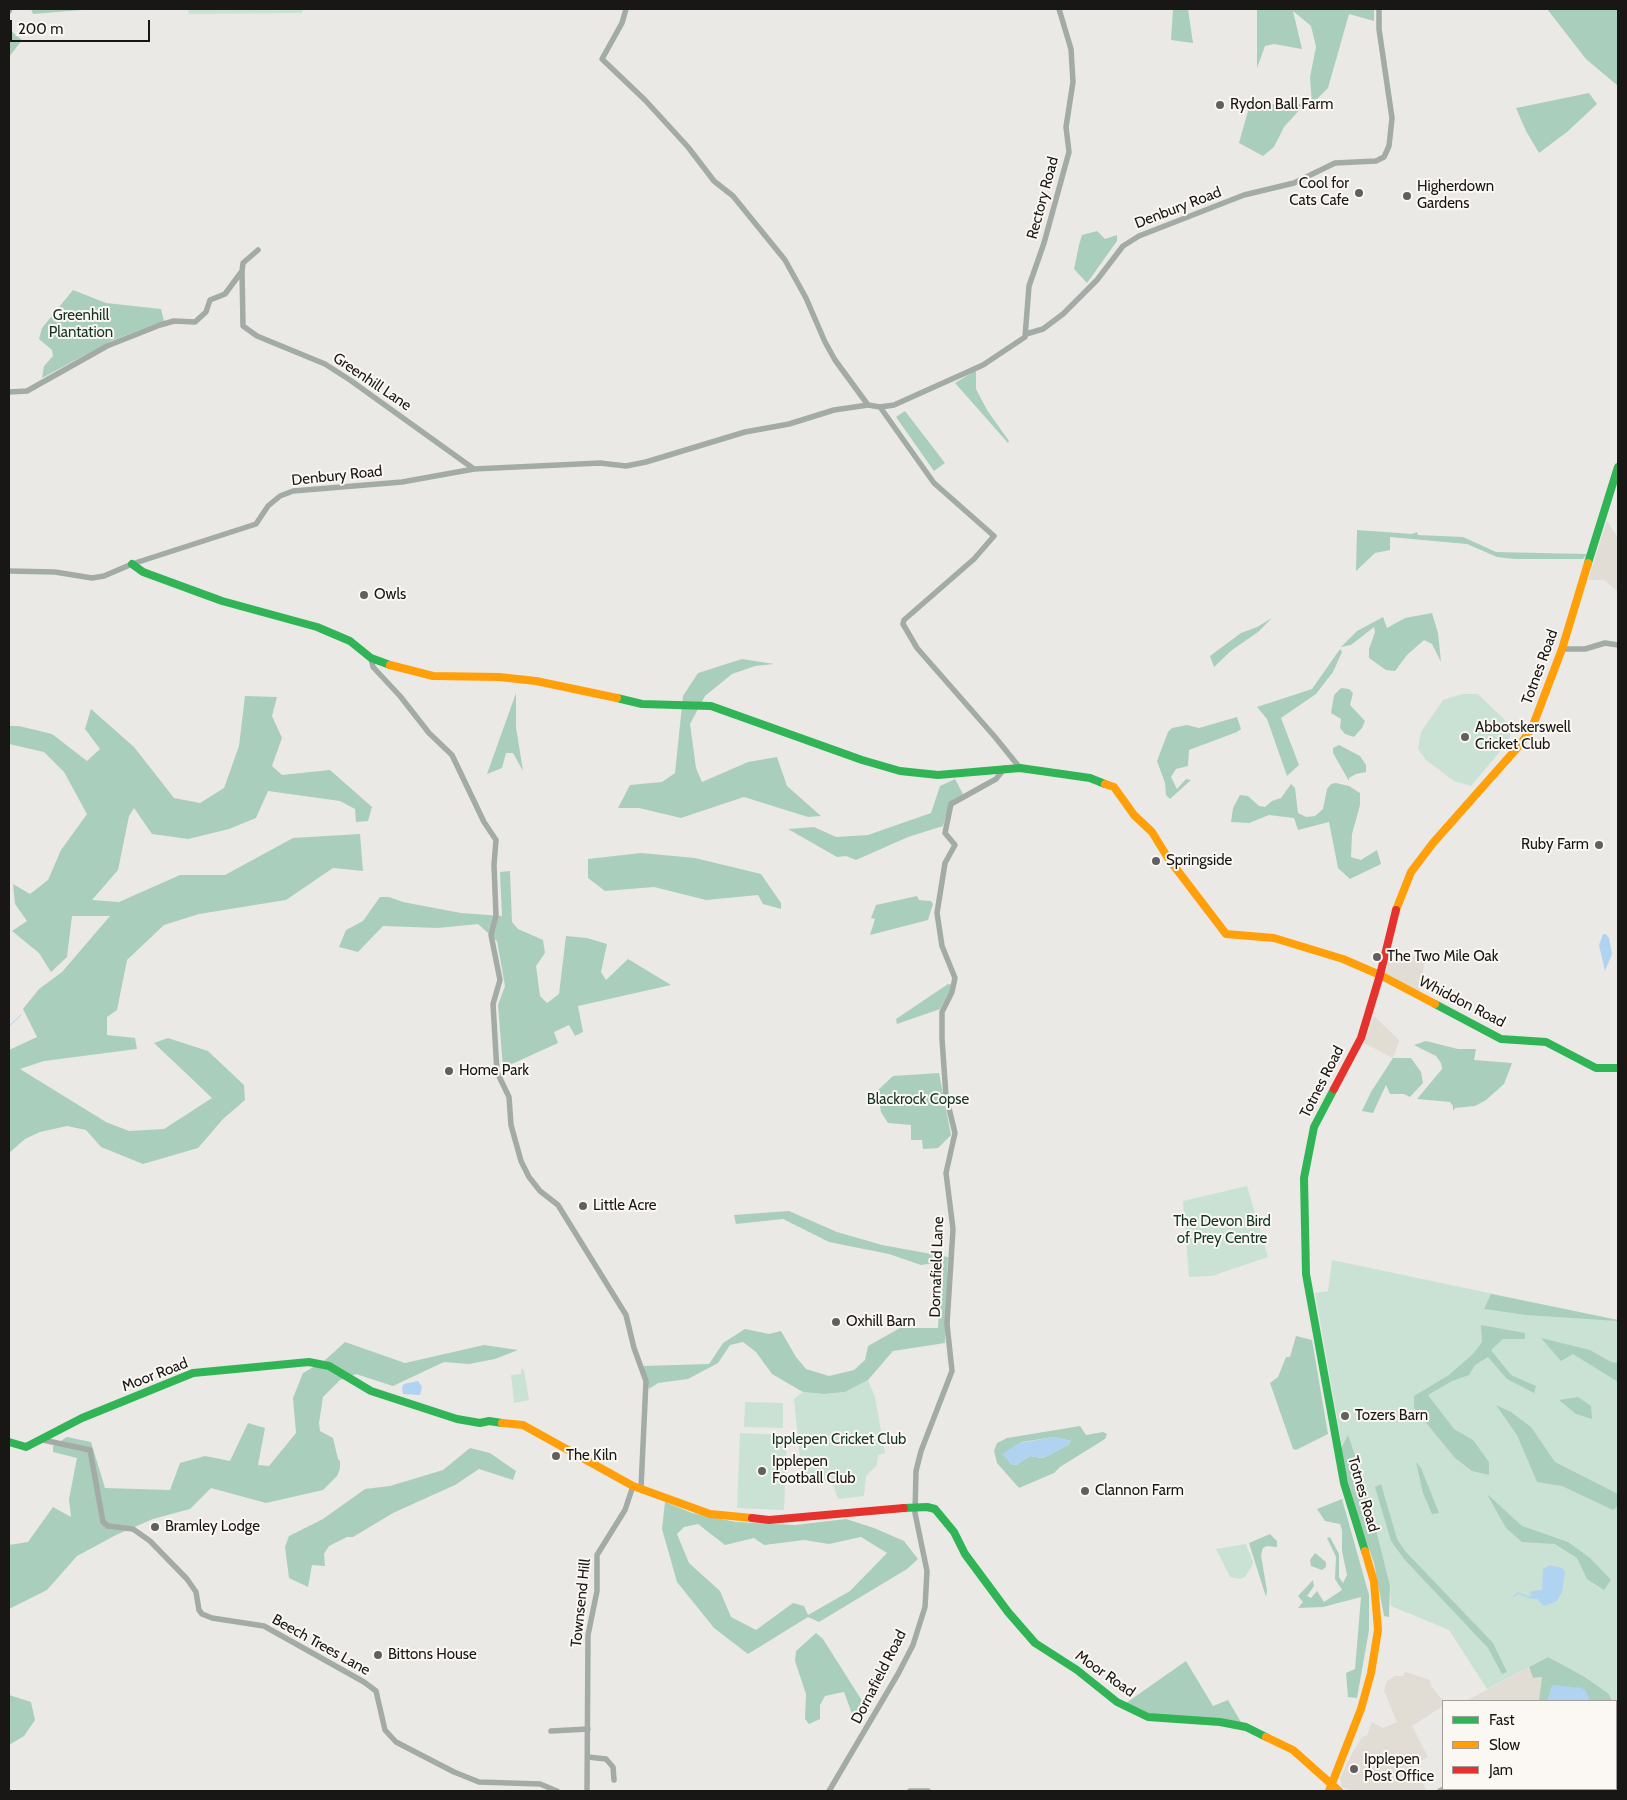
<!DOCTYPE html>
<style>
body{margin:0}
#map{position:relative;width:1627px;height:1800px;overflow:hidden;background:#ebe9e6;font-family:Cabin,sans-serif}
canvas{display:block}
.frame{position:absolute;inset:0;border:10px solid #181715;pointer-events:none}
.legend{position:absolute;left:1442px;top:1700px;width:175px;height:90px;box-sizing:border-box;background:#fbf7f2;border:1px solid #a09d9a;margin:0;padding:6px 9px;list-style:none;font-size:15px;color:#181715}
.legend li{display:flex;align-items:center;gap:10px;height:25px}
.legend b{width:25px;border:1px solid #a09d9a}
.scale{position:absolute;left:10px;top:20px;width:140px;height:22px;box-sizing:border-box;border:2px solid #181715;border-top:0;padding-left:6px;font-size:15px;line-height:18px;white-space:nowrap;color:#181715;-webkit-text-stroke:4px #fbf7f2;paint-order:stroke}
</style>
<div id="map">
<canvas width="1627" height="1800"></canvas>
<div class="frame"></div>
<ul class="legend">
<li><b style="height:6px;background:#30b455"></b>Fast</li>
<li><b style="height:6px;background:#ff9f0a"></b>Slow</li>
<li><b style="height:6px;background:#e5322d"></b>Jam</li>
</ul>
<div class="scale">200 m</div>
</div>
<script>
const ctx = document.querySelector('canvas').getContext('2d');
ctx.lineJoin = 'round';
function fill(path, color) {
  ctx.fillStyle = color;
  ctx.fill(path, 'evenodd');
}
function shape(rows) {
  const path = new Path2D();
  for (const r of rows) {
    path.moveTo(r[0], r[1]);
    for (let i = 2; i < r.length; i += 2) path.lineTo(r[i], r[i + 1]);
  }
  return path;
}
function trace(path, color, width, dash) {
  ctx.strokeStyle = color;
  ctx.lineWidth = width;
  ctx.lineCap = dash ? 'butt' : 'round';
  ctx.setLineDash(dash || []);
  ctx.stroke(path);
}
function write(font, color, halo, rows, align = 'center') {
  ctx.font = font + ' Cabin,sans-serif';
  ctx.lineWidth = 4;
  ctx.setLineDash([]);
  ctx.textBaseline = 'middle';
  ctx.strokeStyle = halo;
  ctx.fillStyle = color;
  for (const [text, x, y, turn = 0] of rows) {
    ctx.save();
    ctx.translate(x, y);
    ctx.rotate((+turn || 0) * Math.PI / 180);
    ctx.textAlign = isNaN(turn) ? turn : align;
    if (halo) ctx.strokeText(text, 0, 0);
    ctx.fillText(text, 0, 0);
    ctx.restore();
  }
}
fill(shape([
 [1607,521,1618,538,1618,592,1604,580,1588,580],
 [1390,952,1425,958,1420,993,1385,976],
 [1374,1016,1399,1040,1393,1058,1364,1043],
 [1529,1667,1533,1678,1542,1677,1539,1701,1466,1701],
 [1405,1672,1430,1680,1431,1686,1443,1701,1443,1706,1412,1726,1428,1757,1412,1765,1427,1791,1352,1791,1342,1787,1340,1778,1353,1752,1362,1737,1367,1735,1372,1722,1383,1728,1397,1722,1384,1691,1387,1681,1395,1676,1403,1676]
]), '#e1dcd4');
fill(shape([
 [188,9,303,9,302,13,189,14],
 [1462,694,1478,694,1512,727,1509,741,1471,786,1454,781,1426,760,1418,749,1421,732,1443,700],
 [1247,1186,1268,1257,1212,1276,1189,1277,1183,1201],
 [1332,1260,1618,1320,1618,1713,1616,1710,1616,1701,1612,1701,1609,1694,1585,1677,1548,1657,1487,1689,1449,1630,1391,1606,1390,1586,1368,1531,1342,1446,1315,1293,1328,1291],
 [521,1368,524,1370,529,1400,514,1403,511,1375,521,1374],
 [868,1380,875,1397,885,1453,878,1455,877,1465,866,1476,864,1496,838,1499,833,1485,805,1476,801,1469,794,1399,803,1392,824,1394,845,1392],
 [745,1402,783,1403,783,1428,744,1427],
 [740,1433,787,1435,784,1510,737,1508],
 [1246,1544,1253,1562,1251,1568,1245,1577,1240,1579,1230,1577,1216,1549]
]), '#cae2d4');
fill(shape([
 [31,9,94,9,33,14],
 [1173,9,1188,9,1193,43,1171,40],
 [1257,9,1374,9,1374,21,1349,14,1328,88,1312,104,1310,77,1316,47,1311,26,1293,11,1302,49,1274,44,1265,46,1257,68],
 [1547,9,1618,9,1618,86,1586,59],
 [9,29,22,40,9,57],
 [1589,93,1597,104,1567,132,1539,153,1526,131,1516,108],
 [1250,104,1305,104,1284,127,1274,147,1263,156,1239,143],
 [1097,231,1105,239,1117,235,1117,241,1087,283,1074,269,1079,245,1082,235],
 [73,290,106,303,161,309,164,321,111,341,42,378,44,366,53,356,52,350,39,339,42,328],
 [976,370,976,389,987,410,1009,441,1008,443,955,383],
 [905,411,945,463,934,471,896,417],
 [1357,530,1412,534,1417,532,1418,535,1463,537,1496,552,1587,554,1583,559,1514,559,1497,557,1467,544,1390,537,1390,550,1375,553,1356,571],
 [1432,613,1438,633,1441,662,1432,644,1424,640,1407,655,1395,671,1386,670,1369,658,1369,649,1375,632,1374,627,1351,645,1341,647,1357,631,1383,617,1387,628,1405,618],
 [1272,618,1258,632,1232,650,1214,667,1210,656,1241,633,1257,627],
 [1340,649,1342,652,1333,672,1316,694,1281,718,1299,765,1287,776,1267,719,1257,707,1312,689],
 [742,659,774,664,755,666,732,674,705,696,690,724,696,768,702,782,748,762,777,757,787,786,821,816,808,817,744,797,681,818,639,808,618,808,630,785,662,782,675,773,683,696,698,673],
 [1341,688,1349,689,1353,693,1350,705,1365,721,1362,728,1354,737,1345,734,1340,728,1341,719,1331,713,1334,695],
 [516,693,516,727,523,771,513,753,506,753,502,768,487,774],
 [245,696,277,697,272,716,282,738,272,766,282,775,330,770,372,807,368,821,356,822,355,809,340,801,268,791,256,818,229,829,188,839,152,834,134,808,129,816,118,870,92,900,119,902,180,875,225,875,293,838,360,834,363,871,333,868,286,900,199,914,164,925,127,960,117,1010,107,1017,107,1035,135,1038,137,1049,44,1061,20,1069,106,1122,129,1131,164,1129,212,1098,154,1043,168,1038,208,1051,244,1085,245,1100,223,1119,198,1148,143,1164,101,1147,86,1130,67,1126,40,1132,25,1139,9,1153,9,1050,37,1037,23,1009,39,989,62,972,110,916,72,916,67,957,51,972,39,953,12,931,27,921,15,904,13,884,30,894,48,880,61,850,87,814,64,772,44,752,9,744,9,726,19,726,52,734,87,761,100,749,85,729,91,709,134,747,174,798,200,803,224,788,239,746],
 [1237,717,1241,729,1237,732,1189,750,1188,766,1176,769,1171,777,1177,789,1186,779,1191,780,1170,799,1166,795,1165,783,1157,761,1168,732,1172,728,1187,725,1199,728],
 [1339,745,1360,756,1366,765,1366,772,1356,774,1349,778,1349,781,1333,753,1333,748],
 [955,779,963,794,949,805,943,826,908,837,856,860,846,856,837,857,788,829,814,827,836,837,868,835,931,813,940,786],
 [1336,783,1349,786,1360,793,1360,805,1352,834,1351,857,1361,860,1377,850,1381,864,1350,879,1338,868,1329,822,1298,830,1294,818,1269,815,1249,823,1231,822,1233,808,1240,795,1248,796,1259,806,1265,807,1272,801,1281,798,1291,784,1295,788,1298,813,1306,817,1315,816,1323,809,1327,789,1331,784],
 [641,853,695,858,761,874,781,903,781,909,763,904,758,895,706,900,654,887,605,891,588,878,588,859],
 [510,871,512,922,518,929,543,940,545,953,536,966,540,996,547,1003,559,994,566,936,587,938,607,944,601,972,606,980,628,959,671,985,578,1006,583,1032,575,1036,569,1025,554,1032,558,1043,503,1068,498,1005,505,986,497,941,478,924,438,928,383,926,358,952,339,947,346,930,363,921,380,897,389,897,403,902,461,913,502,916,500,872],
 [917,896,919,900,931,901,933,904,928,920,870,935,875,919,871,918,876,905],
 [948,984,953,985,940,1009,897,1024,896,1019],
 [1426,1041,1458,1049,1476,1049,1474,1060,1512,1063,1511,1066,1504,1084,1486,1100,1475,1106,1455,1108,1453,1111,1453,1106,1450,1102,1417,1099,1442,1069,1441,1063,1436,1056,1414,1045],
 [1393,1058,1411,1058,1421,1072,1423,1083,1410,1097,1404,1094,1390,1094,1386,1085,1373,1113,1362,1111,1371,1092],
 [939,1073,951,1135,938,1148,923,1149,922,1140,911,1140,911,1125,888,1123,881,1112,877,1091,893,1076],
 [789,1211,837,1232,882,1245,948,1257,945,1343,893,1351,868,1380,845,1392,824,1394,803,1392,772,1374,756,1352,743,1342,730,1345,718,1363,688,1379,658,1383,649,1389,643,1366,709,1364,723,1343,745,1329,769,1334,781,1331,796,1357,806,1369,829,1376,854,1370,865,1360,868,1346,900,1328,938,1328,941,1262,921,1265,889,1254,829,1242,783,1219,736,1224,734,1215],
 [1491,1294,1618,1320,1618,1321,1526,1315,1484,1309],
 [1481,1325,1525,1333,1525,1339,1503,1339,1491,1350,1511,1375,1536,1386,1534,1393,1507,1379,1488,1357,1475,1365,1469,1375,1452,1381,1428,1395,1454,1429,1473,1440,1489,1462,1489,1475,1472,1471,1455,1458,1414,1408,1414,1396,1449,1375,1473,1354,1482,1342],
 [1296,1336,1312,1340,1328,1434,1296,1450,1293,1449,1270,1383,1278,1377,1286,1357,1290,1357],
 [1541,1338,1590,1350,1611,1362,1618,1363,1618,1382,1573,1354,1561,1361],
 [345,1342,405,1363,484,1345,518,1350,495,1359,469,1364,444,1362,393,1386,356,1374,340,1380,323,1397,319,1423,320,1431,333,1438,338,1459,340,1461,340,1469,337,1476,323,1490,266,1503,211,1488,190,1509,153,1519,116,1535,77,1556,47,1590,9,1609,9,1545,28,1542,53,1507,71,1517,69,1499,77,1458,53,1452,53,1446,67,1437,91,1442,105,1488,170,1490,180,1463,205,1456,230,1461,248,1423,265,1428,258,1465,269,1466,296,1433,293,1398,303,1373,324,1361],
 [1578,1397,1591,1406,1592,1419,1576,1414,1559,1400],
 [1496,1405,1511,1412,1531,1427,1555,1462,1618,1494,1618,1506,1613,1510,1562,1486,1537,1482,1517,1435],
 [1080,1426,1086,1435,1103,1432,1107,1434,1105,1439,1060,1467,1054,1473,1019,1488,997,1463,994,1451,997,1443,1007,1438],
 [1054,1437,1071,1441,1068,1445,1043,1458,1030,1456,1016,1465,1011,1464,1005,1456,1022,1442],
 [1348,1435,1363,1478,1390,1586,1389,1617,1384,1616,1374,1563,1358,1518,1340,1451],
 [470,1448,490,1453,516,1471,513,1480,479,1469,455,1485,393,1513,353,1537,347,1537,329,1546,324,1554,325,1566,312,1565,308,1587,289,1578,285,1547,289,1536,323,1519,365,1489,390,1486,443,1470],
 [1416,1462,1421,1468,1439,1513,1432,1514,1423,1493],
 [1381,1484,1397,1539,1405,1551,1493,1643,1507,1672,1502,1674,1488,1648,1405,1560,1391,1541,1375,1487],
 [1487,1494,1522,1526,1568,1542,1590,1558,1611,1580,1604,1590,1587,1579,1577,1558,1555,1544,1522,1542,1506,1528],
 [1342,1499,1369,1595,1369,1630,1357,1698,1348,1697,1346,1673,1355,1669,1361,1597,1323,1607,1298,1608,1303,1602,1298,1596,1313,1580,1314,1586,1307,1596,1311,1598,1317,1591,1324,1602,1342,1590,1335,1579,1336,1557,1327,1538,1330,1537,1339,1554,1339,1577,1343,1583,1347,1575,1342,1551,1342,1530,1340,1524,1325,1521,1317,1509],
 [665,1502,692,1513,736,1522,795,1525,846,1519,874,1528,904,1541,918,1559,907,1569,819,1622,808,1617,748,1654,714,1628,677,1582,662,1529],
 [698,1524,725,1545,754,1538,764,1545,804,1540,829,1544,861,1537,887,1553,850,1591,808,1615,804,1606,793,1603,756,1630,731,1617,720,1591,689,1563,677,1534,684,1527],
 [1270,1534,1277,1541,1277,1547,1267,1546,1263,1548,1261,1555,1267,1591,1266,1597,1249,1543],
 [1315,1553,1326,1562,1326,1567,1322,1570,1311,1566,1310,1560],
 [816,1633,823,1639,866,1707,852,1714,844,1692,825,1696,820,1705,820,1719,809,1724,805,1719,806,1694,795,1661,796,1651],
 [1548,1657,1585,1677,1609,1694,1612,1701,1539,1701,1542,1677,1533,1678,1529,1667],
 [1186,1661,1213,1706,1228,1700,1241,1722,1153,1715,1126,1703],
 [9,1695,31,1702,35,1720,24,1736,9,1745]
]), '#aacebc');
fill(shape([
 [1603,934,1606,934,1609,938,1612,954,1605,971,1599,945],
 [418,1381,422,1387,420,1395,403,1394,402,1387,404,1384],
 [1054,1437,1071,1441,1068,1445,1043,1458,1030,1456,1016,1465,1011,1464,1002,1454,1019,1443],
 [1550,1565,1562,1568,1565,1572,1562,1592,1557,1601,1544,1606,1537,1599,1529,1598,1519,1594,1510,1599,1518,1592,1530,1597,1531,1591,1542,1590,1543,1569],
 [1552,1685,1582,1688,1586,1691,1590,1701,1547,1701]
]), '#afd3f0');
trace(shape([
 [9,1026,21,1015]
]), '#afd3f0', 1);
trace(shape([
 [626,9,622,23,602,59,645,100,688,147,714,181,733,196,785,260,806,298,825,342,835,360,868,405],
 [9,11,10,9],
 [242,271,243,326,257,336,325,364,350,380,474,469],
 [1026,334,1043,329,1063,314,1097,280,1123,246,1139,236,1244,195,1294,183,1335,163,1376,161,1384,157,1389,146,1392,118,1379,29,1379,9],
 [9,392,27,391,107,346,160,325,174,321,195,322,206,312,210,300,225,294,242,271,243,263,258,250],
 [880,407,934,483,994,536,974,559,904,620,903,624,917,648,995,737,1020,768],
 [9,571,55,572,92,578,104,576,132,564,256,524,268,506,280,496,293,491,402,482,474,469,600,463,626,466,646,462,745,432,789,424,834,410,868,405,880,407,894,405,983,365,1025,337,1029,286,1044,243,1069,152,1066,127,1073,82,1071,49,1059,9],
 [1562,649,1585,649,1605,643,1618,645],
 [371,658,373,667,400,696,429,733,452,755,484,822,496,840,494,865,496,916,491,935,500,980,493,1004,497,1072,509,1097,511,1125,521,1161,529,1177,540,1191,558,1205,626,1315,634,1348,646,1381,641,1488],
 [43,1440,90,1450,103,1522,108,1526,133,1529,150,1541,187,1579,196,1592,199,1610,202,1614,212,1618,264,1626,364,1682,376,1691,385,1730,396,1742,454,1772,479,1782,540,1784,557,1791],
 [551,1731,588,1729],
 [1616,1733,1618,1732],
 [588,1757,606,1759,613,1767,614,1780],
 [587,1791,588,1635,597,1591,597,1555,625,1510,633,1486],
 [829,1791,898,1674,913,1645,925,1607,927,1571,915,1513,916,1471,921,1451,952,1371,947,1324,953,1229,946,1173,955,1133,946,1096,942,1039,942,1012,952,992,955,978,942,946,937,913,945,863,955,845,945,833,951,804,996,779,1005,768],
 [910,1791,928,1791],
 [1440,1791,1444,1789]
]), '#a3aba7', 5.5);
trace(shape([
 [1588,563,1618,467],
 [132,564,143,572,222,601,317,627,350,641,371,658,390,665],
 [617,698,642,704,711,706,862,760,900,771,938,775,1020,768,1090,778,1105,784],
 [1435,1004,1501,1039,1546,1042,1596,1068,1618,1068],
 [1334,1089,1314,1127,1304,1178,1306,1274,1344,1483,1365,1551],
 [9,1442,26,1447,82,1418,193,1373,309,1362,329,1366,371,1391,457,1419,480,1423,489,1421,502,1423],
 [904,1508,927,1507,935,1509,954,1532,965,1554,1008,1612,1035,1643,1077,1670,1117,1702,1148,1717,1220,1722,1246,1727,1266,1737]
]), '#30b455', 8);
trace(shape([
 [390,665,433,676,499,677,536,681,617,698],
 [1105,784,1114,787,1134,815,1152,832,1168,858,1226,934,1274,938,1343,959,1380,975,1435,1004],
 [1396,910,1411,872,1433,843,1518,747,1532,728,1562,649,1588,563],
 [502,1423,523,1425,633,1486,710,1514,752,1518],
 [1266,1737,1293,1750,1339,1791],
 [1329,1791,1361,1709,1371,1673,1378,1630,1374,1582,1365,1551]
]), '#ff9f0a', 8);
trace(shape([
 [1334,1089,1361,1038,1380,975,1396,910],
 [752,1518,769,1520,904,1508]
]), '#e5322d', 8);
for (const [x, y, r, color] of [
 [1220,105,5,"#62605e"],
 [1359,193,5,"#62605e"],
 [1407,196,5,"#62605e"],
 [364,595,5,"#62605e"],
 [1465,737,5,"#62605e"],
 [1599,845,5,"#62605e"],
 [1156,861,5,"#62605e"],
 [1377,957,5,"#62605e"],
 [449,1071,5,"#62605e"],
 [583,1206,5,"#62605e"],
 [836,1322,5,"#62605e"],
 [1345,1416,5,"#62605e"],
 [556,1456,5,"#62605e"],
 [762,1471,5,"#62605e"],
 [1085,1491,5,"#62605e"],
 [155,1527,5,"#62605e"],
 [378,1655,5,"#62605e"],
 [1354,1769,5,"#62605e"]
]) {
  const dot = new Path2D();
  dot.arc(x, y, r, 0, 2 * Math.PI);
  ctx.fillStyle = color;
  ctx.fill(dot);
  trace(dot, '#fbf7f2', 2);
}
write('15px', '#181715', '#fbf7f2', [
 ["Rydon Ball Farm",1230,105],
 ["Cool for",1349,184,"right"],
 ["Cats Cafe",1349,201,"right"],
 ["Higherdown",1417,187],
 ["Gardens",1417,204],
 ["Owls",374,595],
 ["Abbotskerswell",1475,728],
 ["Cricket Club",1475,745],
 ["Ruby Farm",1589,845,"right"],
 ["Springside",1166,861],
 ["The Two Mile Oak",1387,957],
 ["Home Park",459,1071],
 ["Little Acre",593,1206],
 ["Oxhill Barn",846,1322],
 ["Tozers Barn",1355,1416],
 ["The Kiln",566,1456],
 ["Ipplepen",772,1462],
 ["Football Club",772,1479],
 ["Clannon Farm",1095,1491],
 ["Bramley Lodge",165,1527],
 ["Bittons House",388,1655],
 ["Ipplepen",1364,1760],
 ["Post Office",1364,1777]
], 'left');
write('15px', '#181715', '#fbf7f2', [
 ["Rectory Road",1043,198,-75],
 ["Denbury Road",1178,208,-21],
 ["Greenhill Lane",372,382,34],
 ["Denbury Road",337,476,-6],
 ["Totnes Road",1540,667,-70],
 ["Whiddon Road",1462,1002,27],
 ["Totnes Road",1322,1082,-63],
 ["Dornafield Lane",937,1267,-88],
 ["Moor Road",155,1375,-21],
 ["Totnes Road",1363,1494,74],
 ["Townsend Hill",581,1603,-84],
 ["Beech Trees Lane",321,1645,29],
 ["Moor Road",1105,1674,35],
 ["Dornafield Road",879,1677,-63]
]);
write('15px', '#143427', '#fbf7f2', [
 ["Greenhill",81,316],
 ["Plantation",81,333],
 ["Blackrock Copse",918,1100],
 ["The Devon Bird",1222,1222],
 ["of Prey Centre",1222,1239],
 ["Ipplepen Cricket Club",839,1440]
]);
</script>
